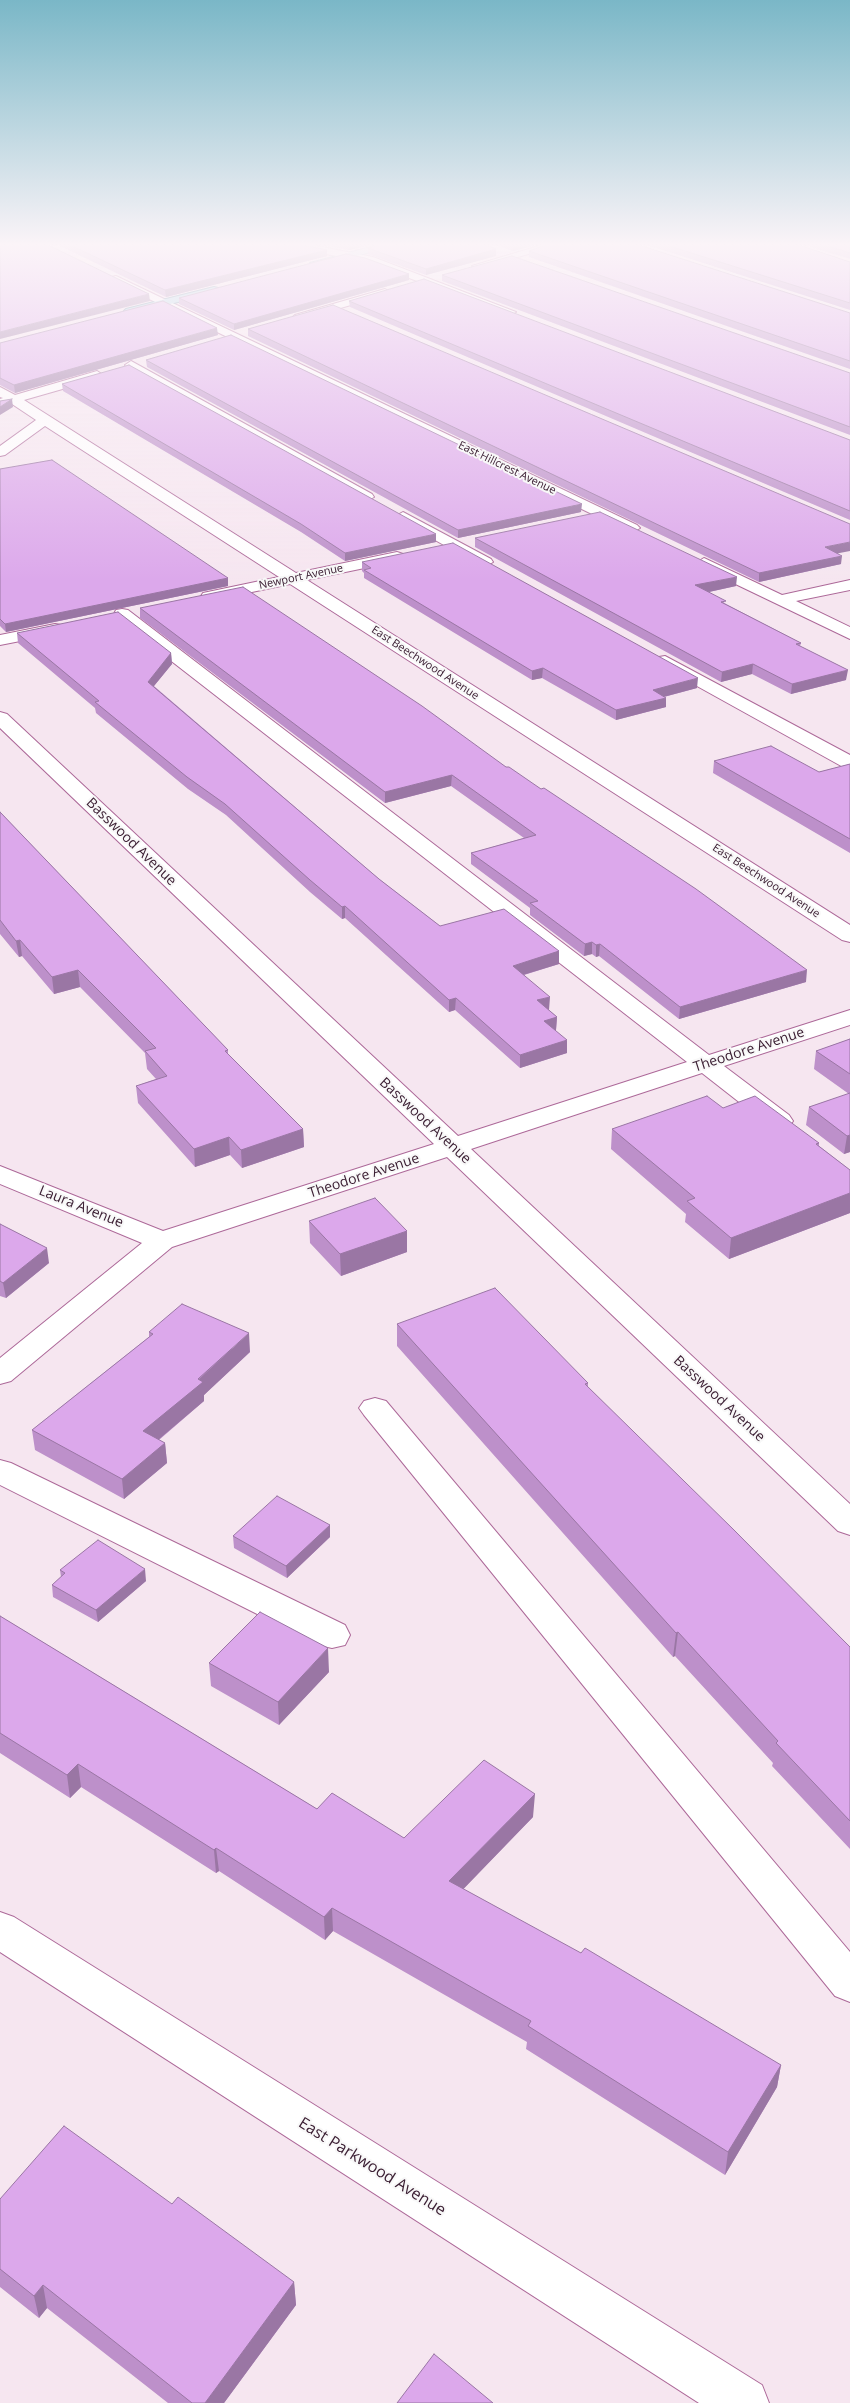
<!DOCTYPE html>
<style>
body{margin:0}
canvas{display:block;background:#f6e6f0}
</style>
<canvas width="850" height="2403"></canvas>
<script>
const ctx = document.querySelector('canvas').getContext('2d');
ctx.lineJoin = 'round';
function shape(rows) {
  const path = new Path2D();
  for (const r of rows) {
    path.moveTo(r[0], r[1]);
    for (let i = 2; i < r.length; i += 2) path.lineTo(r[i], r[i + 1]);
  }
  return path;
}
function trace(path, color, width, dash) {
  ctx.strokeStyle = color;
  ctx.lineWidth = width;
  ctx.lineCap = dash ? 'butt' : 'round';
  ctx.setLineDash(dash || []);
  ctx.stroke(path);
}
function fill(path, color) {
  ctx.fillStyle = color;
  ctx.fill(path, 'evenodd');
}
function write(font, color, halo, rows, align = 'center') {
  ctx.font = font + ' "Open Sans",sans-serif';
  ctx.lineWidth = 4;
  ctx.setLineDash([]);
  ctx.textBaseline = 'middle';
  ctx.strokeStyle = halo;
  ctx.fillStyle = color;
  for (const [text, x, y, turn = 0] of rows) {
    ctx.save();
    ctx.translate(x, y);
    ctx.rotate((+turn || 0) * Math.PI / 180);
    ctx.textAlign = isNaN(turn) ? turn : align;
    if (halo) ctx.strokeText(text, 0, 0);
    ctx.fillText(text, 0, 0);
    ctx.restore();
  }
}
const minor = shape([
 [291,245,312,245,373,257,516,312,510,315,506,314,366,262,296,248,291,245],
 [542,245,559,245,477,269,472,266,542,245],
 [116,276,637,525,640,528,632,533,627,531,112,281,112,277,116,276],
 [385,289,390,292,389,294,299,320,293,317,295,315,385,289],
 [131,361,372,494,374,497,367,501,362,500,127,368,125,365,131,361],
 [97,371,103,375,101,378,24,400,296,573,397,552,403,554,405,557,403,560,307,580,850,925,850,942,842,940,290,584,209,601,203,599,201,596,203,593,279,577,45,426,5,455,0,456,0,446,36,420,12,404,0,407,0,399,3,398,0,397,0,387,15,395,97,371],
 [403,512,491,559,493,562,485,567,479,565,398,519,396,516,403,512],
 [704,558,782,595,850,580,850,590,796,601,850,627,850,639,698,566,696,563,704,558],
 [122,609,128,610,709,1055,850,1010,850,1025,724,1066,789,1115,793,1121,789,1127,780,1129,771,1127,702,1073,471,1149,850,1504,850,1535,838,1531,447,1157,172,1247,11,1381,0,1384,0,1358,142,1243,0,1184,0,1166,163,1231,434,1144,0,728,0,712,7,714,458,1136,687,1062,116,618,114,614,116,610,122,609],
 [55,624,61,625,63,629,61,633,0,645,0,635,55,624],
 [665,656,850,755,850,769,843,767,659,665,656,661,659,657,665,656],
 [375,1398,386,1401,850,1952,850,2002,835,1996,364,1415,359,1408,364,1401,375,1398],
 [0,1460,11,1463,345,1625,350,1635,345,1645,332,1648,319,1645,0,1485,0,1460],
 [0,1912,14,1917,762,2385,769,2403,699,2403,0,1952,0,1912]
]);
const major = shape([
 [378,245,395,245,314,268,309,265,310,263,378,245],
 [214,287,218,288,218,292,130,314,124,311,126,309,214,287]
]);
trace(minor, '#ad6999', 2);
trace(major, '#59889f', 2);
fill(minor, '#fff');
fill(major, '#a4d9e8');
fill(shape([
 [58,245,303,245,327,256,166,297],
 [322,245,370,245,349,250],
 [496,245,535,245,513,251],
 [647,245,799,245,850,262,850,310],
 [804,245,850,245,850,259],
 [368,248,496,256,426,275,368,254],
 [529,251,850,313,850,369,529,257],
 [442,275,850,373,850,435,442,281],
 [409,280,234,330,179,304,179,298],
 [349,301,850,440,850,520,350,307],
 [248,329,838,553,841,564,759,582,248,336],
 [218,335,15,393,0,385,0,343],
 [146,360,581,512,458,538,147,367],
 [62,384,436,542,345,561,301,532,63,391],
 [0,469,228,578,228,586,6,632,0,626],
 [475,538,736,586,709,592,726,604,801,643,800,646,846,680,791,694,752,674,721,682,475,547],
 [362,562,697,688,664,697,666,707,616,720,542,678,532,680,364,578,364,573,362,571],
 [140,608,506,767,806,982,679,1019,599,956,596,957,592,954,584,956,530,915,530,908,471,864,471,853,524,838,451,786,385,803,140,618],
 [17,633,171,653,172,664,154,686,379,879,440,926,559,951,559,964,524,975,549,1010,557,1017,556,1030,555,1030,567,1053,520,1068,455,1010,449,1012,345,918,342,919,310,892,226,815,188,789,96,713,95,708,18,643],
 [714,761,819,772,850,764,850,853,713,773],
 [0,812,228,1050,228,1055,303,1129,304,1147,242,1168,230,1155,195,1167,138,1103,136,1086,156,1079,147,1069,145,1053,80,987,54,994,22,956,19,957,0,934],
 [850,1039,850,1152,844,1154,806,1125,809,1107,849,1094,814,1069,816,1051],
 [723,1108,819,1143,819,1146,850,1170,850,1213,729,1259,685,1222,686,1214,611,1149,612,1129],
 [309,1221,407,1231,407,1252,341,1276,310,1243],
 [0,1224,49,1263,6,1298,0,1296],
 [397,1324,588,1383,588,1387,850,1647,850,1849,772,1766,773,1763,675,1656,673,1657,397,1346],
 [149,1332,250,1352,204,1395,204,1401,159,1440,165,1443,167,1463,124,1499,35,1450,32,1430,149,1337],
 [330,1525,330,1537,287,1578,234,1548,233,1536],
 [60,1570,146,1581,98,1622,53,1597,52,1585,61,1577],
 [0,1616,317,1809,404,1838,533,1817,463,1889,781,2065,777,2087,725,2175,526,2049,527,2042,333,1931,325,1940,219,1871,216,1873,81,1787,70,1798,0,1753],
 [209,1663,329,1672,279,1725,211,1686],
 [0,2199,172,2204,294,2282,296,2305,224,2403,168,2403,47,2308,39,2318,0,2287]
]), '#bd90ca');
fill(shape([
 [349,245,370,245,349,250],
 [513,245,535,245,513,251],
 [496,249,496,256,426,275,426,269],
 [327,250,327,256,166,297,165,290],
 [409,274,409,280,234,330,234,324],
 [149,294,150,301,0,339,0,332],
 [217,328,218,335,15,393,14,385],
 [12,399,13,407,0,415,0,407],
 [582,504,581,512,458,538,458,530],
 [436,534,436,542,345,561,345,553],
 [850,542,850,551,824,556,825,547],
 [842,556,841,564,759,582,759,573],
 [737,577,736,586,695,595,695,585],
 [228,578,228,586,6,632,5,624],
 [171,653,172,664,149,692,148,682],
 [753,664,752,674,721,682,722,672],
 [543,668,542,678,532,680,532,671],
 [848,670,846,680,791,694,792,684],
 [698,678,697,688,652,700,653,690],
 [666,698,666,707,616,720,616,710],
 [452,775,451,786,385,803,385,792],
 [345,906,345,918,342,919,342,907],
 [20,940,22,956,19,957,16,941],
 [592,942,592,954,584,956,585,944],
 [600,944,599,956,596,957,596,945],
 [559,951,559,964,513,978,513,966],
 [78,970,80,987,54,994,52,977],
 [807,970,806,982,679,1019,680,1007],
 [550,997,549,1010,537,1013,537,1000],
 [456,998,455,1010,449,1012,449,1000],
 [557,1017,556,1030,543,1034,544,1021],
 [567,1040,567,1053,520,1068,520,1055],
 [303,1129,304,1147,242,1168,241,1150],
 [850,1135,850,1152,844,1154,847,1136],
 [229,1137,230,1155,195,1167,194,1149],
 [850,1193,850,1213,729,1259,731,1238],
 [407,1231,407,1252,341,1276,340,1254],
 [47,1248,49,1263,6,1298,3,1283],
 [249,1333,250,1352,204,1395,204,1401,145,1451,143,1431],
 [165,1443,167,1463,124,1499,122,1479],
 [330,1525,330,1537,287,1578,286,1566],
 [145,1569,146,1581,98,1622,96,1610],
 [678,1632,675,1656,673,1657,676,1633],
 [328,1648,329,1672,279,1725,278,1702],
 [78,1764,81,1787,70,1798,67,1775],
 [535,1794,533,1817,449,1904,449,1881],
 [216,1848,219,1871,216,1873,214,1850],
 [332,1908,333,1931,325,1940,324,1917],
 [781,2065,777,2087,725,2175,728,2152],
 [294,2282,296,2305,224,2403,205,2403],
 [43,2285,47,2308,39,2318,34,2296]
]), '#9a76a4');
const building = shape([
 [0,245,48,245,149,294,0,332,0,245],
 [70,245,303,245,327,250,165,290,70,245],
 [378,245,486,245,496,249,426,269,368,248,378,245],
 [546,245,639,245,850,313,850,361,529,251,546,245],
 [666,245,799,245,850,262,850,303,666,245],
 [825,245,850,245,850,253,825,245],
 [346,254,365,258,409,274,234,324,179,298,346,254],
 [512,256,850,373,850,427,442,275,512,256],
 [424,279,850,440,850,511,349,301,424,279],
 [163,301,217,328,14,385,0,378,0,343,163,301],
 [333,305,850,524,850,542,825,547,842,556,759,573,248,329,333,305],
 [231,335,582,504,458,530,146,360,231,335],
 [129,365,436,534,345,553,301,524,62,384,129,365],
 [12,399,0,407,0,401,12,399],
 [52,460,228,578,5,624,0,619,0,469,52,460],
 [600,512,737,577,695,585,726,601,721,602,801,643,796,644,848,670,792,684,753,664,722,672,475,538,600,512],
 [453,543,698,678,653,690,666,698,616,710,543,668,532,671,364,570,371,568,362,562,453,543],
 [243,587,422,706,506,767,509,767,541,789,544,788,696,889,807,970,680,1007,600,944,596,945,592,942,585,944,530,903,538,901,471,853,536,835,452,775,385,792,140,608,243,587],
 [118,612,171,653,148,682,379,879,440,926,504,909,559,951,513,966,550,997,537,1000,557,1017,544,1021,567,1040,520,1055,456,998,449,1000,345,906,342,907,310,880,225,804,187,777,95,702,99,701,17,633,118,612],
 [771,746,819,772,850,764,850,839,714,761,771,746],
 [0,812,228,1050,225,1051,303,1129,241,1150,229,1137,194,1149,136,1086,167,1076,145,1051,156,1048,78,970,52,977,20,940,16,941,0,920,0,812],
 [850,1039,850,1074,816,1051,850,1039],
 [850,1093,850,1135,847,1136,809,1107,850,1093],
 [707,1096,723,1108,755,1096,819,1143,816,1144,850,1170,850,1193,731,1238,687,1201,695,1198,612,1129,707,1096],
 [375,1198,407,1231,340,1254,309,1221,375,1198],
 [0,1224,47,1248,3,1283,0,1281,0,1224],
 [495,1288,588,1383,585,1384,734,1530,850,1647,850,1821,776,1743,778,1741,678,1632,676,1633,397,1324,495,1288],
 [182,1304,249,1333,198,1379,203,1382,143,1431,165,1443,122,1479,32,1430,153,1334,149,1332,182,1304],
 [277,1496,330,1525,286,1566,233,1536,277,1496],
 [98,1540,145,1569,96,1610,52,1585,65,1573,60,1570,98,1540],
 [260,1612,328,1648,278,1702,209,1663,260,1612],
 [0,1616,317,1809,332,1793,404,1838,484,1760,535,1794,449,1881,581,1953,585,1948,781,2065,728,2152,528,2026,531,2021,332,1908,324,1917,216,1848,214,1850,78,1764,67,1775,0,1733,0,1616],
 [64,2126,172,2204,178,2197,294,2282,205,2403,192,2403,43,2285,34,2296,0,2269,0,2199,64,2126],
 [434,2354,493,2403,397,2403,434,2354]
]);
fill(building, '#dca8eb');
trace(building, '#9a76a4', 1);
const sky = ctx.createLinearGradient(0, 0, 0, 582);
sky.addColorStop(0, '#7ab7c7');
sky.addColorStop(0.42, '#fbf4f8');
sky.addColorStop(1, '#fbf4f800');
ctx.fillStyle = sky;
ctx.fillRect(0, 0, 850, 582);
write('11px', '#3c2034', '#f8f8f8', [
 ["East Hillcrest Avenue",507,468,26],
 ["Newport Avenue",301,577,-12],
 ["East Beechwood Avenue",425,663,33],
 ["East Beechwood Avenue",766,881,33]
]);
write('14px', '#3c2034', '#f8f8f8', [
 ["Basswood Avenue",131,842,44],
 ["Theodore Avenue",749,1050,-18],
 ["Basswood Avenue",425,1121,43],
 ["Theodore Avenue",364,1176,-18],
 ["Laura Avenue",81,1207,22],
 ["Basswood Avenue",719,1399,43]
]);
write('16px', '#3c2034', '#f8f8f8', [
 ["East Parkwood Avenue",372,2167,32]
]);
</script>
